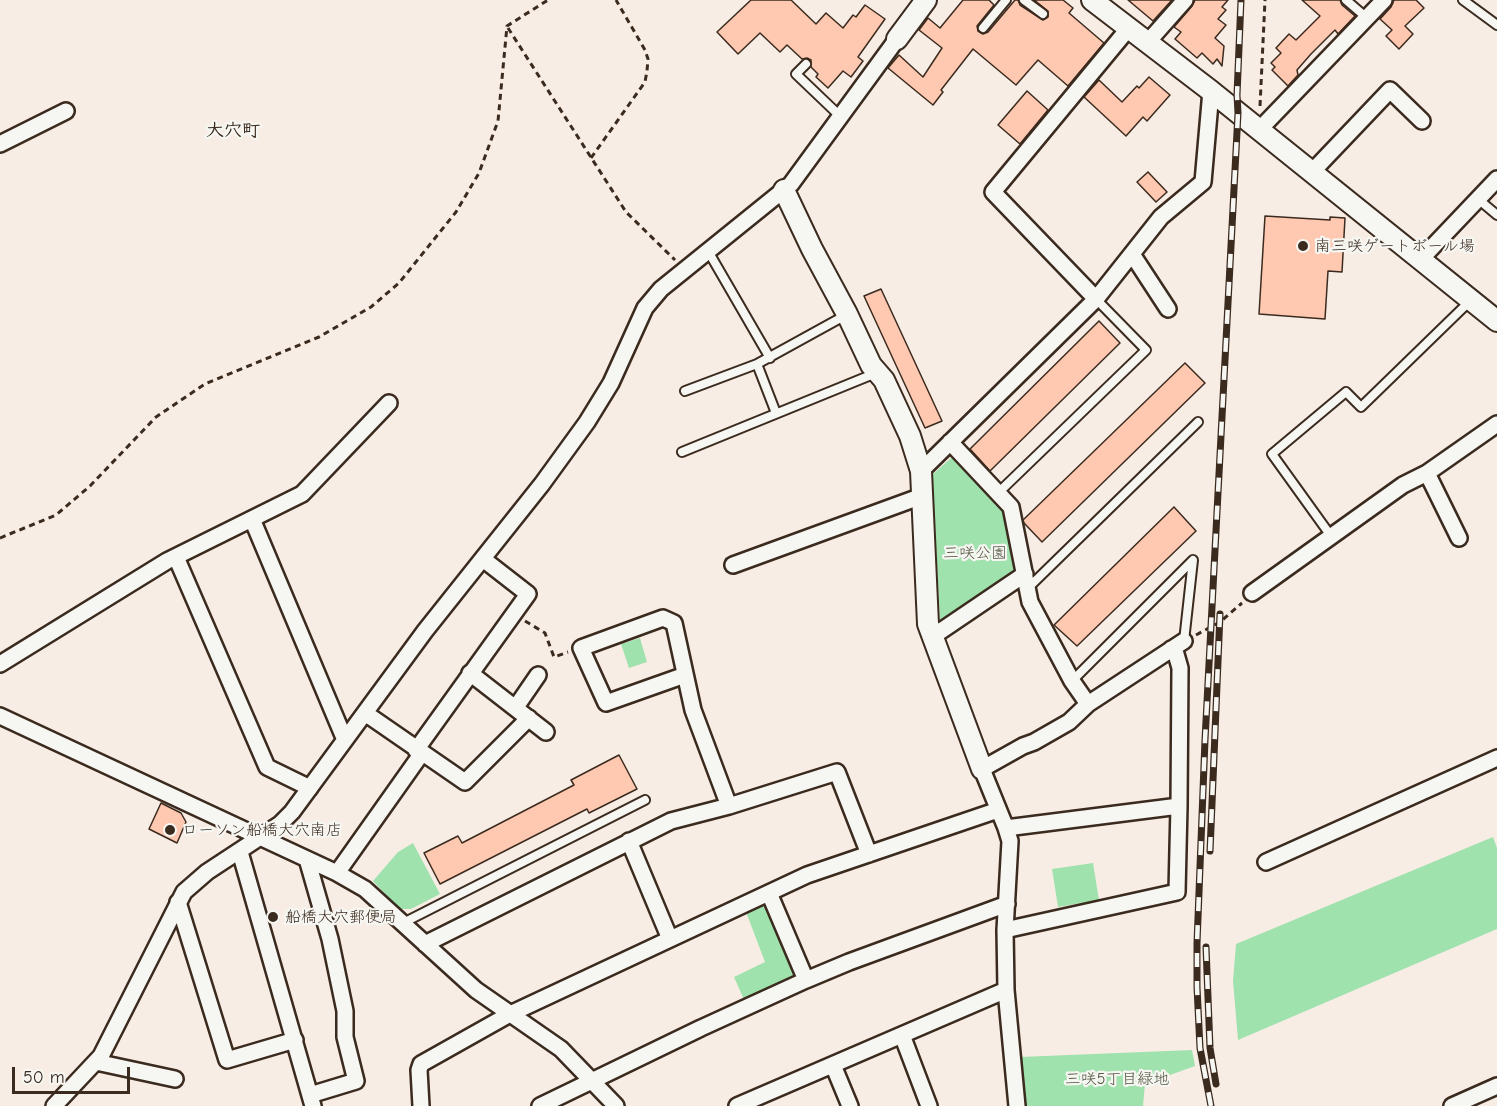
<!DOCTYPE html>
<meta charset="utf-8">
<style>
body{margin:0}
#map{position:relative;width:1497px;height:1106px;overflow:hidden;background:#f8ede5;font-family:"Comic Neue",sans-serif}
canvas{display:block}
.scale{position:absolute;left:12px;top:1067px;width:118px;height:27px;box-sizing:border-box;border:3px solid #3b2a1e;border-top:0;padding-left:8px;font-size:18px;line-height:21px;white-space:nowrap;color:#3b2a1e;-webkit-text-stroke:4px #f6f6f2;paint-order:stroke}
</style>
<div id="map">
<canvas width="1497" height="1106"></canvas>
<div class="scale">50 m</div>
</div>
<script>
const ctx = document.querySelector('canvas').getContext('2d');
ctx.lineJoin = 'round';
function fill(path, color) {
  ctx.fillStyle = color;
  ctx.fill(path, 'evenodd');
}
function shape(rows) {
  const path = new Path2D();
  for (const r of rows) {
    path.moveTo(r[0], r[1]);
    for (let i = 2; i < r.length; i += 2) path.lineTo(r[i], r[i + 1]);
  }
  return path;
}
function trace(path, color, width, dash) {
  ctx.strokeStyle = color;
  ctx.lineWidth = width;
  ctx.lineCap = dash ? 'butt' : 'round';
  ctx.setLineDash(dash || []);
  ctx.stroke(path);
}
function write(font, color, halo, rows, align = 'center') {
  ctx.font = font + ' "Comic Neue","Klee One",sans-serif';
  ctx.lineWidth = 4.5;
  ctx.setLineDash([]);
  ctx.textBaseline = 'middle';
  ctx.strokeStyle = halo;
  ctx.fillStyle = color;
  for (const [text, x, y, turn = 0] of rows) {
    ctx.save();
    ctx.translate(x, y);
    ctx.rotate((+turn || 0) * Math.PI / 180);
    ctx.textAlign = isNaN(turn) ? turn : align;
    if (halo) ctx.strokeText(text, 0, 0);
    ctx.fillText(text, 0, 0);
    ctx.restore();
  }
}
fill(shape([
 [951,458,957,459,1004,507,1020,571,945,621,940,619,932,475],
 [640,638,647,662,629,668,621,644],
 [1493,837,1497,848,1497,929,1238,1040,1233,981,1236,944],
 [413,843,440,894,411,909,399,909,373,881,398,852],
 [1093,863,1099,900,1058,907,1052,869],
 [762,904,769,906,799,972,796,978,745,1002,734,977,765,962,746,912],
 [1192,1050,1195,1066,1145,1084,1143,1106,1025,1106,1020,1057]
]), '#a0e2ad');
const building = shape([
 [751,0,791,0,816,24,826,13,843,28,853,15,856,17,865,5,885,19,858,57,863,61,851,77,843,71,828,88,816,77,818,74,811,67,811,60,807,58,802,59,787,45,780,52,760,33,738,54,717,32,751,0],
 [963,0,989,0,994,5,977,26,978,31,983,34,988,32,1015,0,1018,0,1020,5,1043,20,1048,17,1048,11,1034,0,1063,0,1073,8,1069,13,1104,43,1068,86,1038,60,1016,85,973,49,941,90,943,92,933,105,888,68,899,55,923,77,942,48,919,30,928,18,940,28,963,0],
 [1128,0,1172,0,1153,21,1128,0],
 [1195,0,1228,0,1222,7,1226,10,1218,19,1226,25,1215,38,1224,46,1222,66,1217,59,1213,64,1202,53,1197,58,1175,39,1181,32,1174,27,1192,6,1195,0],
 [1302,0,1340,0,1342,5,1355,16,1338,34,1335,30,1311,54,1297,70,1298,75,1288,86,1272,70,1275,67,1271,63,1281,53,1276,48,1289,34,1296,40,1320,16,1302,0],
 [1394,0,1416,0,1424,8,1405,26,1413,34,1399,49,1386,36,1392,30,1380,19,1391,7,1394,0],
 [1149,77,1170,95,1147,121,1143,117,1126,136,1084,97,1099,80,1122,102,1137,86,1139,88,1149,77],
 [1027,91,1048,110,1020,144,998,125,1027,91],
 [1148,172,1167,192,1156,202,1137,182,1148,172],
 [1265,216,1330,220,1330,217,1345,218,1342,272,1328,271,1325,319,1259,314,1265,216],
 [881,289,942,421,925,428,864,296,881,289],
 [1099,321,1120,343,990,471,970,449,1099,321],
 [1185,363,1205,383,1042,542,1024,523,1023,520,1185,363],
 [1174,507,1196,531,1077,646,1054,625,1174,507],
 [619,755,637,789,589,813,587,809,440,884,424,853,458,836,462,843,574,785,571,780,619,755],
 [161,803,181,813,186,822,177,843,149,829,161,803]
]);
fill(building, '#ffc8b1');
trace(building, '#3b2a1e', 1.5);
const service = shape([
 [1024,0,1043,14],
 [1346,0,1367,18],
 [1463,0,1497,25],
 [983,28,1006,0],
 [806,64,796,74,840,116],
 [1478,199,1497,215],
 [708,251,770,358],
 [757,364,776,413],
 [685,391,757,364,846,315],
 [682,452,876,373],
 [998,493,1146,350,1096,299],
 [1331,536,1272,454,1346,392,1361,407,1470,301],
 [1027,589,1198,422],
 [1072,681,1193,560,1184,641],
 [403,923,645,800]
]);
const minor = shape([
 [1147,43,1185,0],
 [1259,130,1384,0],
 [0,144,66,111],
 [1311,173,1390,90,1422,121],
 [1132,254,1168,309],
 [1420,260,1497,179],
 [1096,299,993,192,1128,29],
 [950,442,1011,507,1030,602,1072,681,1088,704],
 [921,471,1096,299,1161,217,1203,182,1211,91],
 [1427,473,1459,538],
 [252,519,345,740],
 [176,557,267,767,310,788],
 [733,565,922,496],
 [1252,593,1403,485,1427,473,1497,424],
 [932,637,1025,574],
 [1171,649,1176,654,1180,668,1179,806],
 [0,664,167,561,302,494,389,403],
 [470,673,546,732],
 [685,675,606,703,581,648,663,618,674,623,693,710,729,806],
 [516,707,538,675],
 [365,713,465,782,529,718],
 [0,716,337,873,365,889,476,990,561,1049,616,1106],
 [416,750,528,594,483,559],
 [629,841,670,939],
 [240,852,313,1106],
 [307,859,330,939,345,1011,345,1037,356,1081,310,1095],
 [1266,862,1497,758],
 [337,873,422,753],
 [769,893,806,980],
 [178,902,227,1060,295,1040],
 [1005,930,1177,892,1179,806,1006,828],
 [425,944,671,821,729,806,837,772,869,854],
 [902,1035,929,1106],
 [96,1062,175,1079],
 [833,1065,850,1106],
 [54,1106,101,1056,184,892,207,872,280,824,292,812,425,631,542,484,587,422,611,383,645,308,661,289,791,184,897,39],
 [421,1106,419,1070,421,1064,510,1014,807,875,998,810],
 [540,1106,701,1028,806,980,849,962,1007,904],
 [737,1106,1006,990],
 [1017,1106,1006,990,1005,930,1010,841,1006,828,982,769,1023,746,1034,742,1069,722,1088,704,1184,641],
 [1452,1106,1497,1086]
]);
const tertiary = shape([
 [1092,0,1211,91,1497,321],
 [897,39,926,0],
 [784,190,812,249,847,314,871,365,884,380,910,436,921,471,928,624,982,769]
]);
trace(service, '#3b2a1e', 12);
trace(minor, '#3b2a1e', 20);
trace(tertiary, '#3b2a1e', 24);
trace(shape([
 [508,28,626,212,675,260],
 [1260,106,1265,0],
 [591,158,645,82,647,71,648,59,645,50,616,0],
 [0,538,56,515,90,486,156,417,205,384,319,337,371,307,399,283,456,212,479,173,498,121,507,26,548,0],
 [525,621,545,633,554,657,568,652],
 [1196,635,1220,622,1242,603]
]), '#3b2a1e', 3, [6, 4.5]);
trace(service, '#f6f6f2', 8);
trace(minor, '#f6f6f2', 15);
trace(tertiary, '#f6f6f2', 20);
const rail = shape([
 [1210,851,1220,614],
 [1206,947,1210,1048,1216,1084],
 [1211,1106,1200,1048,1197,987,1197,943,1205,740,1238,113,1237,95,1241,0]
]);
trace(rail, '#3b2a1e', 7);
trace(rail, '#f6f6f2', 4.5, [14]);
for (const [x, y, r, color] of [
 [1303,246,6,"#3b2a1e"],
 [170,830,6,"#3b2a1e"],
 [273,917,6,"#3b2a1e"]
]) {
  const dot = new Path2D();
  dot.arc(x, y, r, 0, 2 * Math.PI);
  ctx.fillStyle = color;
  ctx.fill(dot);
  trace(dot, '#f6f6f2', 2);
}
write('16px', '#3b2a1e', '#f6f6f2', [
 ["南三咲ゲートボール場",1315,246],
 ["ローソン船橋大穴南店",182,830],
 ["船橋大穴郵便局",285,917]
], 'left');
write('16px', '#545842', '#f6f6f2', [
 ["三咲公園",975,553],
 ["三咲5丁目緑地",1117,1079]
]);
write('bold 18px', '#3b2a1e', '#f6f6f2', [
 ["大穴町",233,131]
]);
</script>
